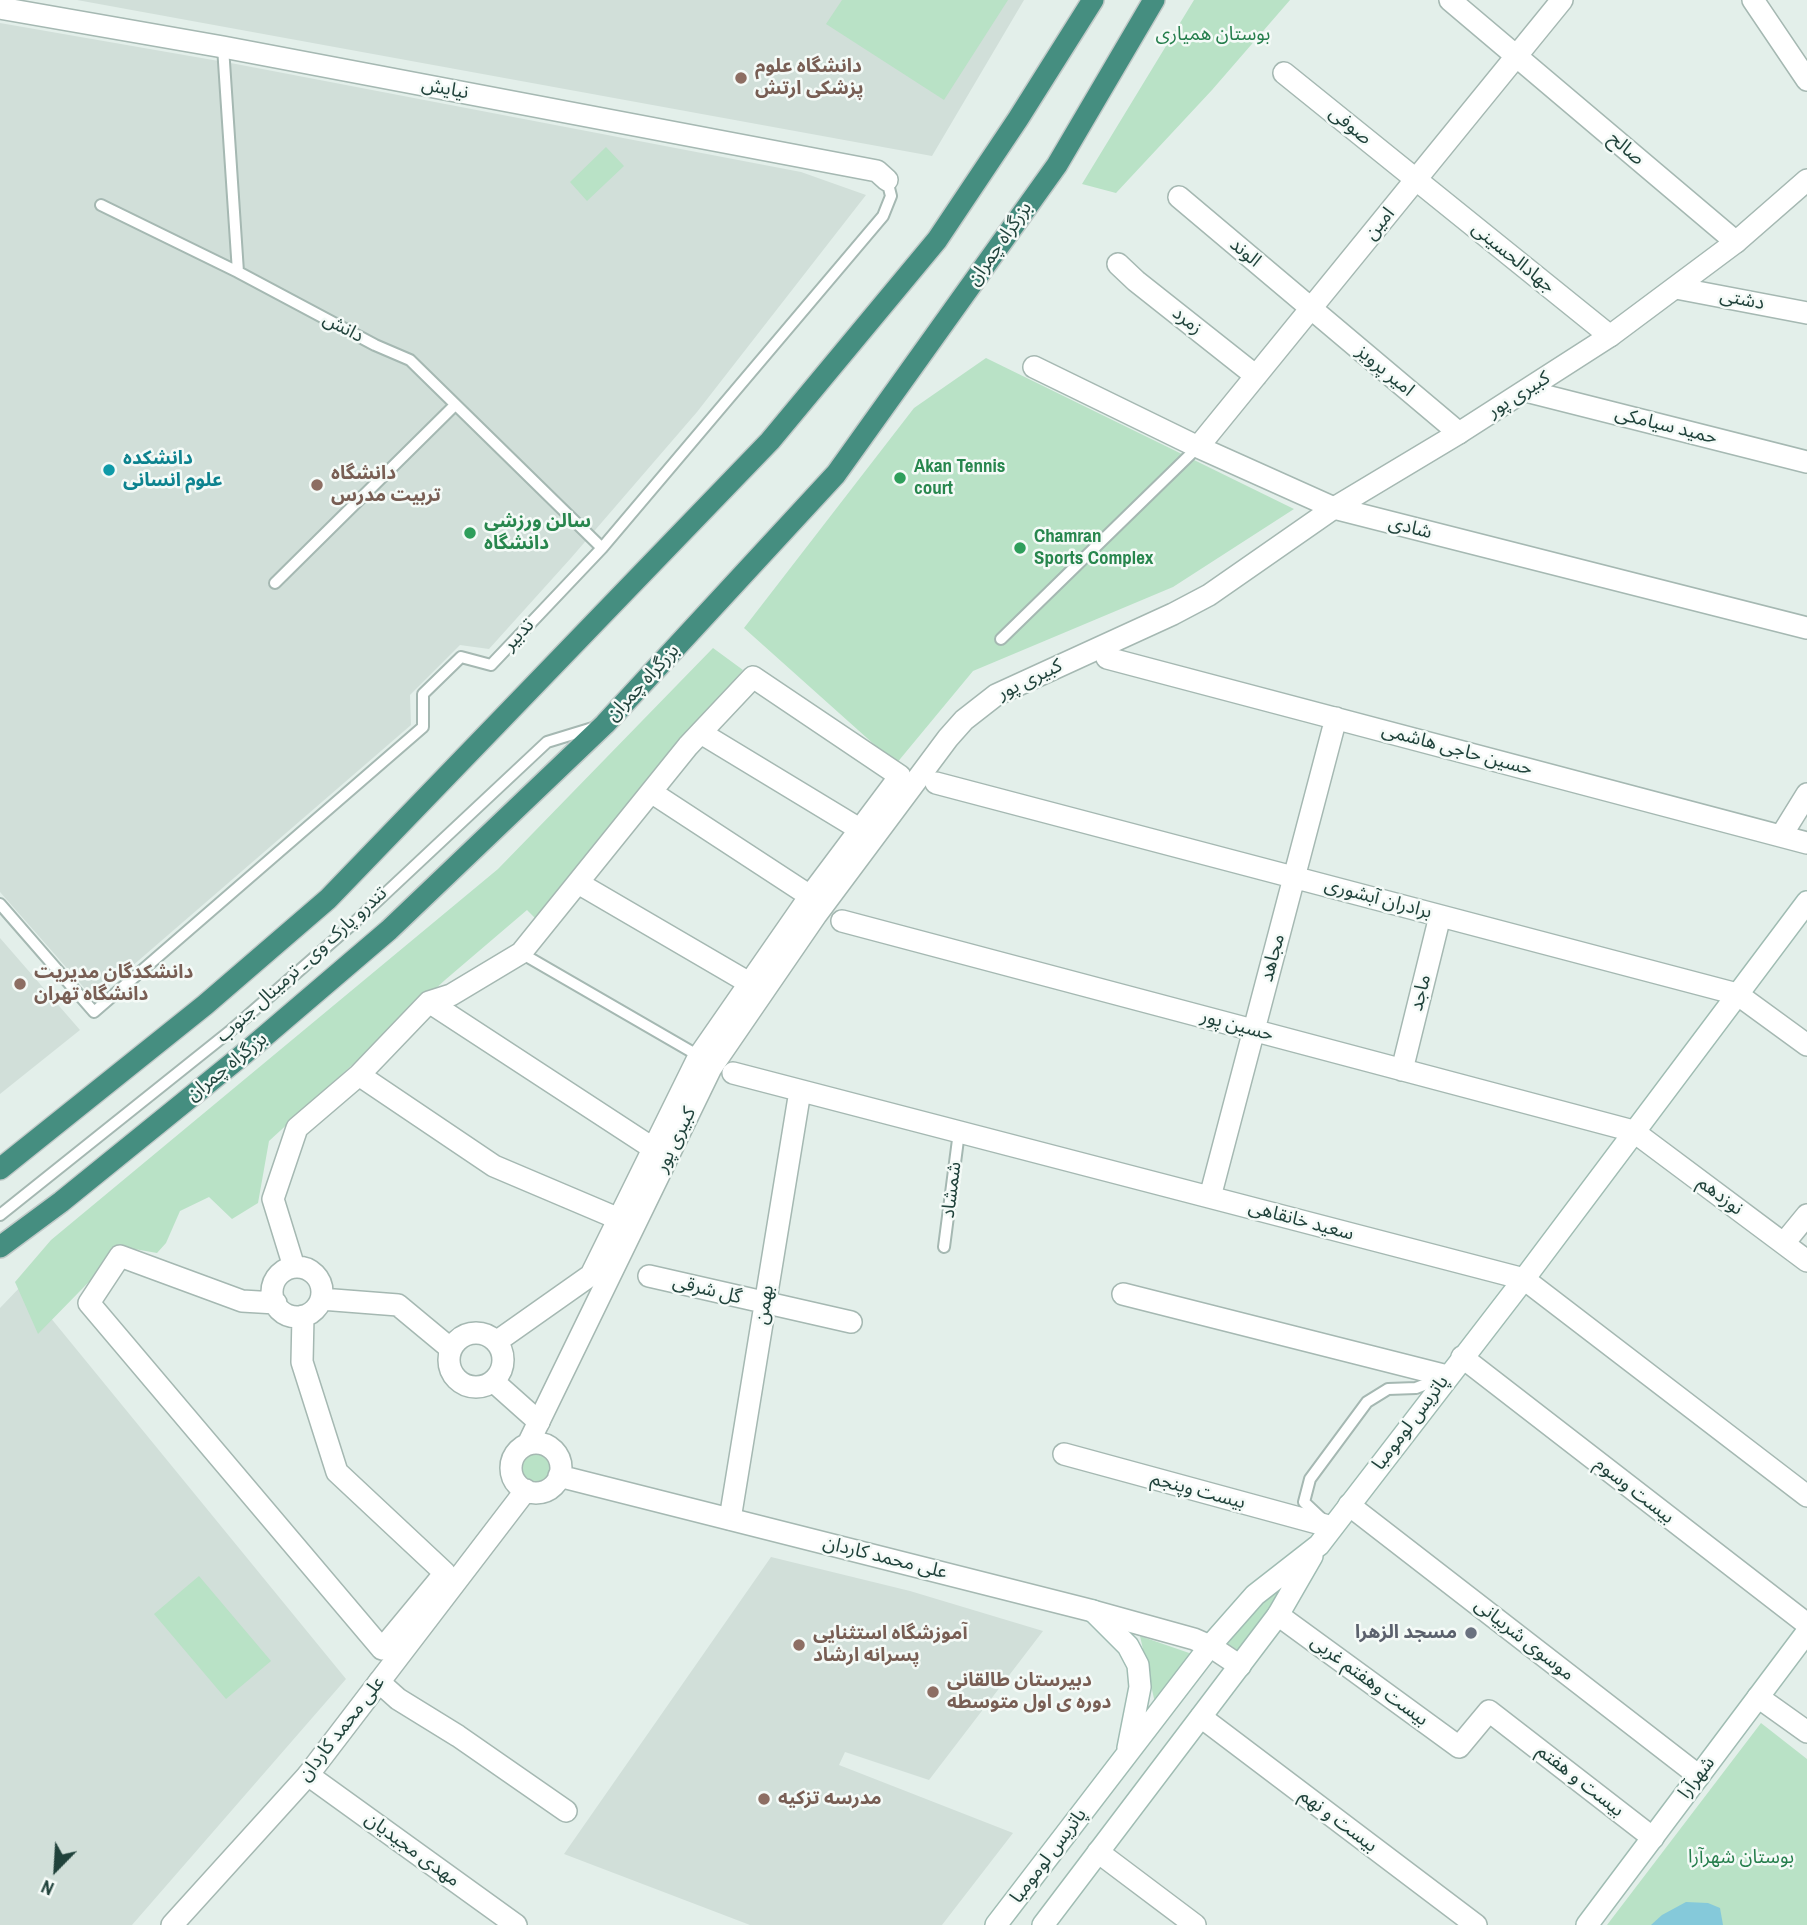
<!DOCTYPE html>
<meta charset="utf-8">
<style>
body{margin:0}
#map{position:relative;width:1807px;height:1925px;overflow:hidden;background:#e3efea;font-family:"Archivo Narrow",sans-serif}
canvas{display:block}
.north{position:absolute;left:21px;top:1834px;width:70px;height:70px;-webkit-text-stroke:5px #f4faf7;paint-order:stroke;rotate:204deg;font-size:19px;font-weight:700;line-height:28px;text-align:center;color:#20423b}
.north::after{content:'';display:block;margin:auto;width:24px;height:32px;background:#20423b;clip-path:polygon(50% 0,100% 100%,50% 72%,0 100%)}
</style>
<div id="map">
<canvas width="1807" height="1925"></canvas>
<div class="north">N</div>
</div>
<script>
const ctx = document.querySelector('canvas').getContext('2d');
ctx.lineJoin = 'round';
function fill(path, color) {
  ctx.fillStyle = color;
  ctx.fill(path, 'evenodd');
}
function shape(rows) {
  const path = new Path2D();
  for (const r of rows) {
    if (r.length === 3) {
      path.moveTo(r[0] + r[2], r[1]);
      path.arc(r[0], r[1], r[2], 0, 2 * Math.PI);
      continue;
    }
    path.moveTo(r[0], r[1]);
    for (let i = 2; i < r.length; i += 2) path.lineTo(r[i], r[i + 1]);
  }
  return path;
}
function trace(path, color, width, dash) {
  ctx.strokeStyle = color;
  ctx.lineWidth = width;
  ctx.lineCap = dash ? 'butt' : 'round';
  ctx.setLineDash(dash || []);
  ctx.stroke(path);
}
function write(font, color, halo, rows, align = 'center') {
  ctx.font = font + ' "Archivo Narrow","Noto Sans Arabic",sans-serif';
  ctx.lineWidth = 5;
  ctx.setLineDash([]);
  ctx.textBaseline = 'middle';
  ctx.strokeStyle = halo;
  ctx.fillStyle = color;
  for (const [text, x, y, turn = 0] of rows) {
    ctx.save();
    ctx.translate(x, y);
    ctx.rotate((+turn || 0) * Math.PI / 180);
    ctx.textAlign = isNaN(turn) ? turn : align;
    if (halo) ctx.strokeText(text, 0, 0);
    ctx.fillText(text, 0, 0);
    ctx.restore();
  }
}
fill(shape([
 [77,0,1024,0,932,156],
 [0,23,236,64,801,172,866,195,697,412,571,558,489,649,460,645,410,695,411,725,94,999,0,892],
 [0,938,80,1030,0,1094],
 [23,1284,346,1679,132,1925,0,1925,0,1308],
 [771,1557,910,1591,1043,1631,929,1780,845,1752,839,1765,1013,1833,942,1925,750,1925,564,1854]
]), '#d1dfd9');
fill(shape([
 [842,0,1008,0,944,100,826,24],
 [1194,0,1290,0,1212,90,1116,193,1082,184],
 [606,147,624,166,587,201,570,182],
 [986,358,1294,509,1173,587,973,671,896,764,744,628,914,408],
 [713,648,743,670,538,921,527,910,445,980,269,1141,258,1203,232,1219,209,1197,180,1211,166,1243,157,1253,123,1247,38,1334,15,1282,51,1240,498,869],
 [535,1468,17],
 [1304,1563,1240,1654,1227,1644,1280,1580],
 [199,1576,271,1661,226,1699,154,1614],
 [1140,1636,1195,1655,1155,1703],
 [1761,1723,1807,1759,1807,1925,1607,1925]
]), '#b9e2c6');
fill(shape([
 [1686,1902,1708,1903,1720,1908,1723,1925,1651,1925,1662,1915]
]), '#85c9da');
const service = shape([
 [223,47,238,272,375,345,410,360,602,548],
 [101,205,238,272],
 [275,583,454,406],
 [1001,639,1198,447],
 [0,904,94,1012,423,727,423,694,461,657,491,665,602,548,883,216,891,196,887,180],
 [521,953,699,1056],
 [0,1215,229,1032,356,921,547,742,596,727],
 [944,1247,959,1132],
 [1323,1520,1304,1502,1310,1479,1367,1402,1388,1389,1416,1388,1444,1377]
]);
const minor = shape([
 [1450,0,1736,242],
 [0,8,223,47,877,171,887,180],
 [1284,73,1610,336],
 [1179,197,1459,433],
 [1118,264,1136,281,1256,376],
 [1676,288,1807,313],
 [1034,367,1198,447,1334,508,1807,628],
 [1198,447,1562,0],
 [1107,658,1807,843],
 [701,733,861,830],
 [936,783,1737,994,1807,1045],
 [651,792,810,896],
 [1781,836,1807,794],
 [578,883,751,984],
 [842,921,1633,1131,1807,1261],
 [429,1002,654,1149],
 [1402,1070,1440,916],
 [733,1073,1524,1279,1807,1496],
 [359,1075,494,1166,619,1219],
 [1210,1197,1336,718],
 [1784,1243,1807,1215],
 [294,1267,273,1199,297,1128,359,1075,429,1002,451,995,521,953,688,746,753,677,900,776,810,896,699,1056,591,1275,496,1342],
 [297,1292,25],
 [649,1276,851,1322],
 [1123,1294,1447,1376],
 [321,1299,398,1305,451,1349],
 [276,1303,242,1301,120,1256,89,1303,382,1649,445,1573,337,1472,302,1362,303,1316],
 [476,1360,27],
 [1462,1357,1807,1624],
 [493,1381,539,1422],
 [1064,1454,1332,1527],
 [1349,1505,1699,1776],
 [730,1519,800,1091],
 [1278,1615,1459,1747,1489,1711,1653,1838],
 [379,1682,398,1699,458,1736,566,1811],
 [1758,1697,1807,1732],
 [1201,1717,1476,1925],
 [308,1775,516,1925],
 [1098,1852,1195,1925]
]);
const tertiary = shape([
 [1753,0,1807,80],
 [1526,391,1807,462],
 [536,1468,25],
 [528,1444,711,1068,816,915,948,738,964,720,996,695,1173,614,1209,595,1334,508,1459,433,1610,336,1736,242,1807,180],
 [559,1476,1093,1611,1194,1639,1210,1646,1240,1666],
 [172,1925,308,1775,526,1490]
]);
const secondary = shape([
 [1093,1611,1128,1646,1138,1665,1140,1687,1128,1748],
 [996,1925,1210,1646,1255,1595,1319,1545,1524,1279,1807,902],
 [1043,1925,1278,1615,1312,1556],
 [1587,1925,1807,1632]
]);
const trunk = shape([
 [0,1169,205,1005,328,899,770,441,937,240,1018,119,1093,0],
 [0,1247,61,1202,245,1053,389,930,605,724,836,474,1057,165,1154,0]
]);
trace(service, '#a5b8b2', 14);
trace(minor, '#a5b8b2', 24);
trace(tertiary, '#a5b8b2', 24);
trace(secondary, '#a0bcb3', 24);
trace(trunk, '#c1cac8', 24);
trace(service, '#fff', 10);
trace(minor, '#fff', 21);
trace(tertiary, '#fff', 21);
trace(secondary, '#fff', 21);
trace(trunk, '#458e80', 21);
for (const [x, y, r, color] of [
 [741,78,7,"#8d6e63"],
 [109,470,7,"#0f9aa8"],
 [900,478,7,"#2e9e5b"],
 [317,485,7,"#8d6e63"],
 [470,533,7,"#2e9e5b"],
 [1020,548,7,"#2e9e5b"],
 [20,984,7,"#8d6e63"],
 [1471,1633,7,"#6b7280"],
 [799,1645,7,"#8d6e63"],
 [933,1692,7,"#8d6e63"],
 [764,1799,7,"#8d6e63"]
]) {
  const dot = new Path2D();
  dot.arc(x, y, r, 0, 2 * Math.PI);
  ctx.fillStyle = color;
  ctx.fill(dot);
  trace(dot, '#f4faf7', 2.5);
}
write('19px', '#257e4c', '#f4faf7', [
 ["بوستان همیاری",1213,35],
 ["بوستان شهرآرا",1741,1858]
]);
write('bold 19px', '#785e54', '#f4faf7', [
 ["دانشگاه علوم",755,67],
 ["پزشکی ارتش",755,89],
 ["دانشگاه",331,474],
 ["تربیت مدرس",331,496],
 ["دانشکدگان مدیریت",34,973],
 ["دانشگاه تهران",34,995],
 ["آموزشگاه استثنایی",813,1634],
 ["پسرانه ارشاد",813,1656],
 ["دبیرستان طالقانی",947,1681],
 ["دوره ی اول متوسطه",947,1703],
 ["مدرسه تزکیه",778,1799]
], 'left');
write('19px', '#20423b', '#f4faf7', [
 ["نیایش",445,89,11],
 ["صوفی",1350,126,39],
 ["صالح",1626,149,40],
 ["امین",1380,224,-51],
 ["بزرگراه چمران",1000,244,-55],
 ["الوند",1245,253,40],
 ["جهادالحسینی",1513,258,39],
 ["دشتی",1742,300,11],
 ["زمرد",1187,321,38],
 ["دانش",343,328,28],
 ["امیر پرویز",1385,371,40],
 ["کبیری پور",1519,395,-32],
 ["حمید سیامکی",1666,426,14],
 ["شادی",1410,528,14],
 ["تدبیر",519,635,-47],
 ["کبیری پور",1030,680,-26],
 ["بزرگراه چمران",643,683,-47],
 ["حسین حاجی هاشمی",1457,750,15],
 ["برادران آبشوری",1378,899,15],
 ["مجاهد",1273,958,-75],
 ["تندرو پارک وی ـ ترمینال جنوب",302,965,-42],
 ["ماجد",1421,993,-76],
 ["حسین پور",1237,1026,15],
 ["بزرگراه چمران",227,1067,-39],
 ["کبیری پور",676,1140,-64],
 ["شمشاد",952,1190,-83],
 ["نوزدهم",1720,1196,37],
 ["سعید خانقاهی",1301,1221,15],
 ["گل شرقی",707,1290,14],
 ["بهمن",765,1305,-81],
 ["پاتریس لومومبا",1411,1423,-53],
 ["بیست وپنجم",1198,1491,15],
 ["بیست وسوم",1634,1491,38],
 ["علی محمد کاردان",885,1558,14],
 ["موسوی شربیانی",1524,1640,38],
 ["بیست وهفتم غربی",1369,1681,36],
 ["علی محمد کاردان",342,1729,-52],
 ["شهرآرا",1697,1778,-53],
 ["بیست و هفتم",1580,1781,38],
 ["بیست و نهم",1338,1821,37],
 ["مهدی مجیدیان",412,1850,36],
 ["پاتریس لومومبا",1049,1856,-53]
]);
write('bold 19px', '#0d838f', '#f4faf7', [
 ["دانشکده",123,459],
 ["علوم انسانی",123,481]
], 'left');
write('bold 19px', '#27864d', '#f4faf7', [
 ["Akan Tennis",914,467],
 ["court",914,489],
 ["سالن ورزشی",484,522],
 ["دانشگاه",484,544],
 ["Chamran",1034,537],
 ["Sports Complex",1034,559]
], 'left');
write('bold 19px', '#5b616d', '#f4faf7', [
 ["مسجد الزهرا",1457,1633]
], 'right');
</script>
